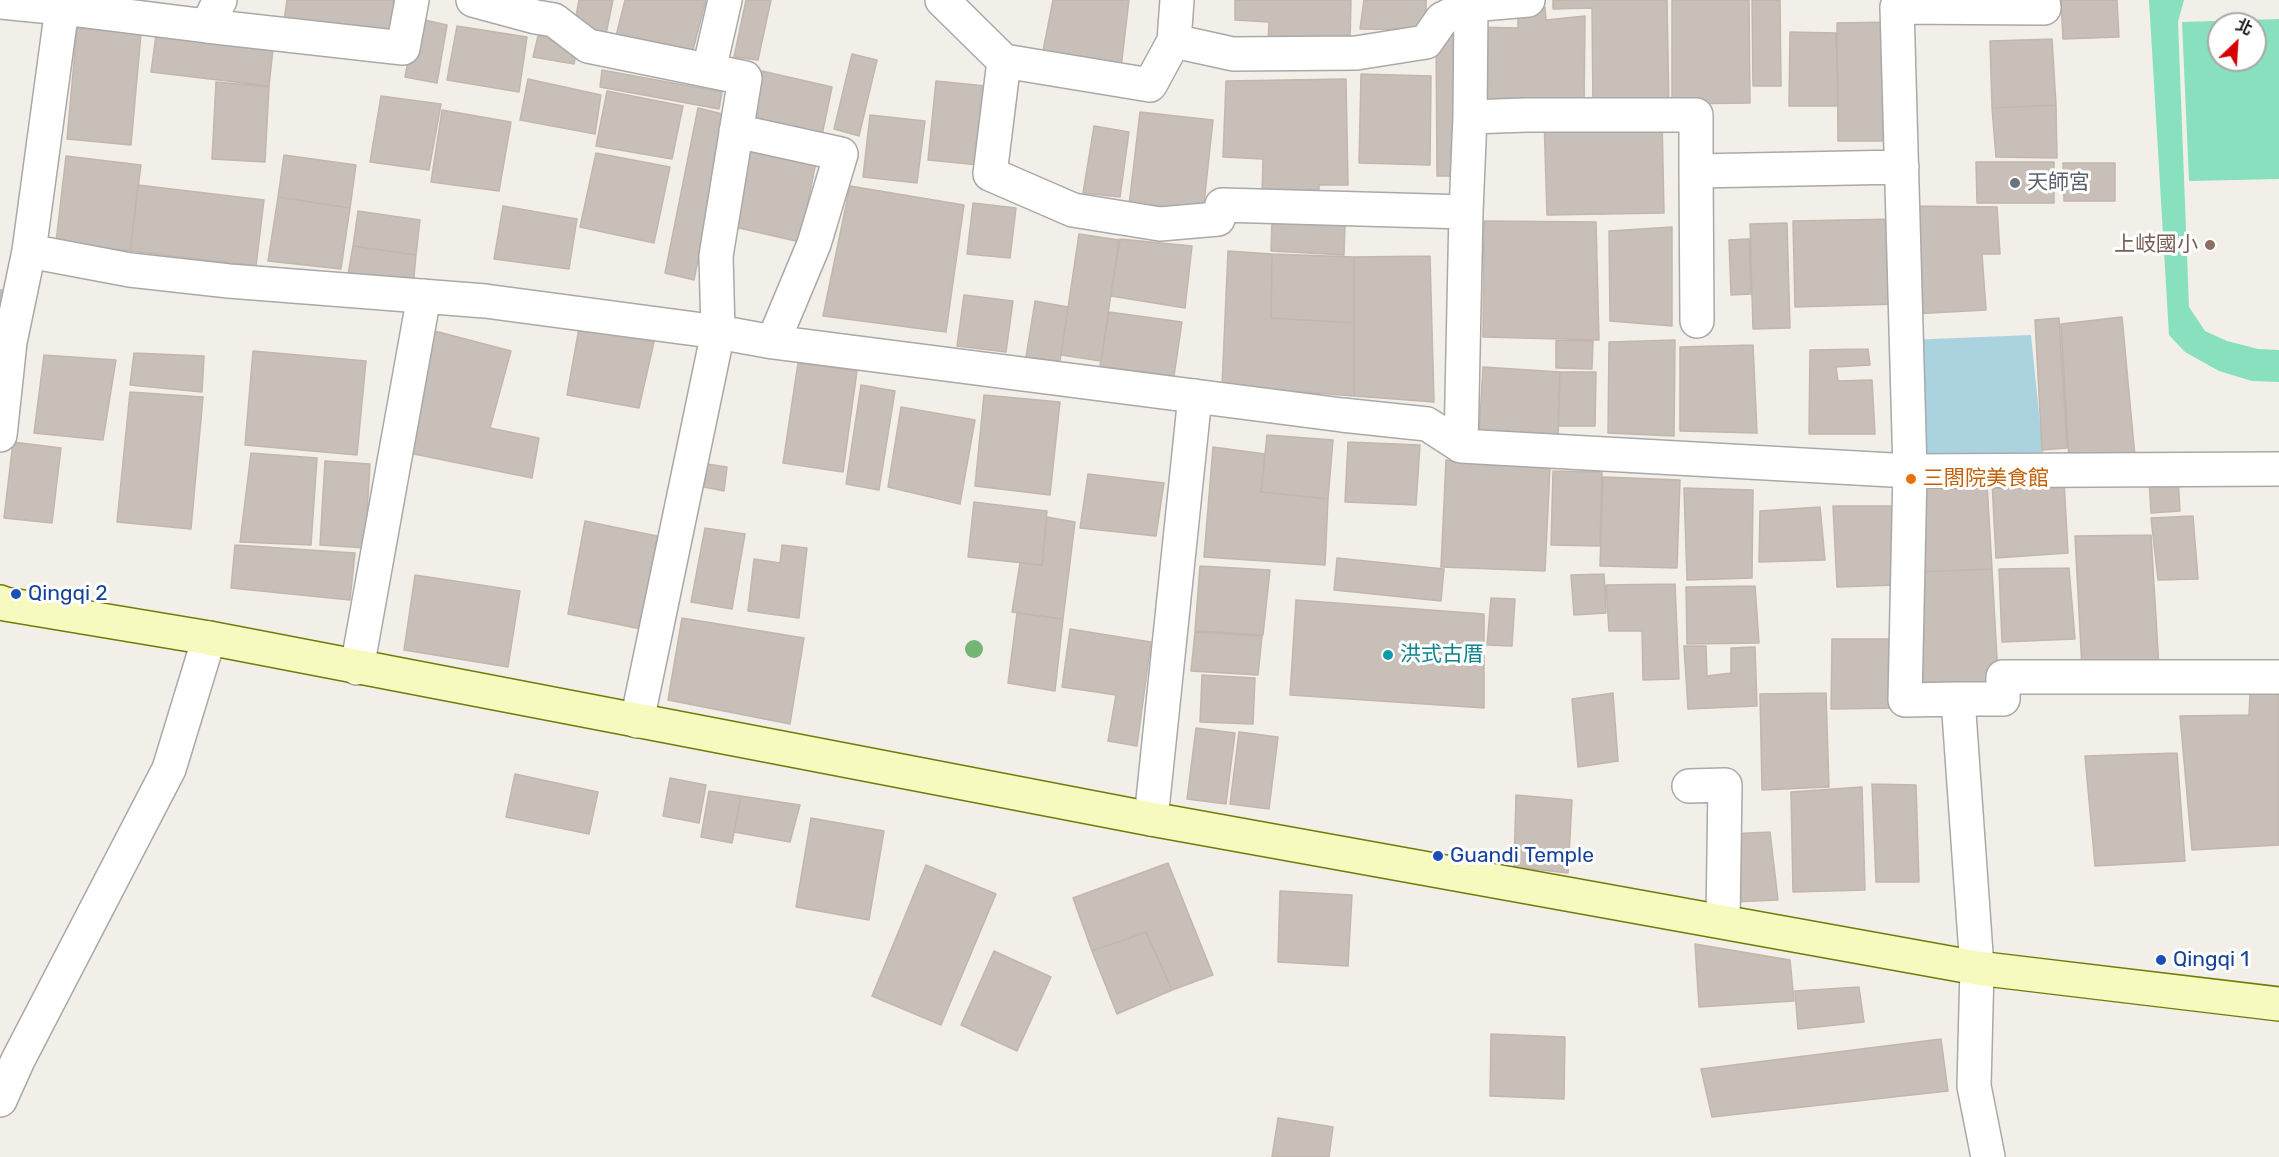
<!DOCTYPE html>
<meta charset="utf-8">
<style>
body{margin:0}
#map{position:relative;width:2279px;height:1157px;overflow:hidden;background:#f2efe9;font-family:Rubik,"Noto Sans TC",sans-serif}
canvas{display:block}
.north{position:absolute;left:2207px;top:12px;width:60px;height:60px;box-sizing:border-box;background:#fff;border:2px solid #a7a7a7;border-radius:50%;rotate:25deg;font-size:16px;font-weight:700;line-height:24px;text-align:center;color:#222}
.north::after{content:'';display:block;margin:auto;width:21px;height:27px;background:#d40000;clip-path:polygon(50% 0,100% 100%,50% 72%,0 100%)}
</style>
<div id="map">
<canvas width="2279" height="1157"></canvas>
<div class="north">北</div>
</div>
<script>
const ctx = document.querySelector('canvas').getContext('2d');
ctx.lineJoin = 'round';
function fill(path, color) {
  ctx.fillStyle = color;
  ctx.fill(path, 'evenodd');
}
function shape(rows) {
  const path = new Path2D();
  for (const r of rows) {
    path.moveTo(r[0], r[1]);
    for (let i = 2; i < r.length; i += 2) path.lineTo(r[i], r[i + 1]);
  }
  return path;
}
function trace(path, color, width, dash) {
  ctx.strokeStyle = color;
  ctx.lineWidth = width;
  ctx.lineCap = dash ? 'butt' : 'round';
  ctx.setLineDash(dash || []);
  ctx.stroke(path);
}
function write(font, color, halo, rows, align = 'center') {
  ctx.font = font + ' Rubik,"Noto Sans TC",sans-serif';
  ctx.lineWidth = 6;
  ctx.setLineDash([]);
  ctx.textBaseline = 'middle';
  ctx.strokeStyle = halo;
  ctx.fillStyle = color;
  for (const [text, x, y, turn = 0] of rows) {
    ctx.save();
    ctx.translate(x, y);
    ctx.rotate((+turn || 0) * Math.PI / 180);
    ctx.textAlign = isNaN(turn) ? turn : align;
    if (halo) ctx.strokeText(text, 0, 0);
    ctx.fillText(text, 0, 0);
    ctx.restore();
  }
}
fill(shape([
 [2149,0,2184,0,2178,22,2189,307,2205,331,2227,341,2258,349,2279,350,2279,382,2252,381,2219,371,2185,352,2169,335],
 [2279,19,2279,179,2189,181,2182,22],
 [2219,24,2255,24,2255,60,2219,60]
]), '#88e0be');
fill(shape([
 [2031,335,2043,453,1913,455,1908,340]
]), '#aad3df');
const building = shape([
 [287,0,403,0,399,36,284,21,287,0],
 [579,0,613,0,606,34,574,27,579,0],
 [625,0,706,0,693,50,616,36,625,0],
 [746,0,771,0,758,60,734,57,746,0],
 [1053,0,1129,0,1121,68,1042,56,1053,0],
 [1235,0,1351,0,1350,42,1268,44,1269,22,1235,20,1235,0],
 [1364,0,1426,0,1426,30,1360,29,1364,0],
 [1553,0,1667,0,1669,111,1593,111,1592,8,1553,9,1553,0],
 [1672,0,1749,0,1750,103,1672,104,1672,0],
 [1752,0,1780,0,1781,86,1753,86,1752,0],
 [2061,0,2117,0,2119,37,2063,39,2061,0],
 [1518,6,1545,7,1546,20,1585,16,1584,109,1475,108,1473,27,1518,28,1518,6],
 [416,18,447,25,437,83,405,77,416,18],
 [1891,22,1893,141,1838,141,1837,23,1891,22],
 [457,26,527,37,519,92,447,80,457,26],
 [77,28,141,34,131,145,67,139,77,28],
 [1436,32,1463,32,1465,176,1437,176,1436,32],
 [1790,32,1836,33,1838,106,1789,106,1790,32],
 [156,35,273,49,269,86,151,72,156,35],
 [538,36,578,43,574,64,533,57,538,36],
 [2052,39,2056,105,1992,108,1990,41,2052,39],
 [852,54,877,60,859,136,834,129,852,54],
 [602,70,722,92,719,109,600,87,602,70],
 [762,71,832,87,822,135,751,119,762,71],
 [1361,74,1431,76,1430,165,1359,163,1361,74],
 [528,79,601,95,595,134,520,120,528,79],
 [1346,79,1348,185,1319,185,1319,198,1262,196,1263,159,1223,157,1226,81,1346,79],
 [936,81,986,86,979,165,928,160,936,81],
 [216,82,269,87,265,162,212,159,216,82],
 [607,91,683,106,672,159,596,146,607,91],
 [381,96,441,104,429,170,370,162,381,96],
 [2056,105,2057,158,1996,157,1992,108,2056,105],
 [698,108,727,115,694,280,665,273,698,108],
 [442,110,511,122,499,191,431,182,442,110],
 [1140,112,1213,120,1203,213,1129,205,1140,112],
 [870,115,925,121,917,183,863,177,870,115],
 [1662,116,1664,213,1547,215,1544,117,1662,116],
 [1094,126,1129,132,1120,197,1083,193,1094,126],
 [746,146,816,162,800,242,726,225,746,146],
 [596,153,670,167,654,243,580,227,596,153],
 [284,155,356,165,350,208,278,197,284,155],
 [66,156,141,165,130,251,56,242,66,156],
 [1976,162,2054,162,2054,203,1977,203,1976,162],
 [2063,163,2115,163,2115,201,2064,201,2063,163],
 [138,185,264,200,256,266,130,251,138,185],
 [850,186,964,205,946,332,823,316,850,186],
 [278,197,350,208,341,269,268,261,278,197],
 [973,203,1016,208,1010,258,967,254,973,203],
 [503,206,577,219,569,269,494,259,503,206],
 [1914,206,1997,207,2000,254,1982,254,1986,310,1912,314,1914,206],
 [358,211,420,220,416,255,353,246,358,211],
 [1272,219,1345,222,1344,255,1271,251,1272,219],
 [1896,219,1898,304,1795,307,1793,221,1896,219],
 [1484,221,1596,222,1599,340,1483,337,1484,221],
 [1787,223,1790,328,1753,329,1750,224,1787,223],
 [1672,227,1672,326,1610,321,1609,231,1672,227],
 [1079,234,1119,240,1101,361,1061,355,1079,234],
 [1120,239,1192,246,1185,308,1111,296,1120,239],
 [1749,239,1751,294,1731,295,1729,240,1749,239],
 [353,246,416,255,413,287,348,275,353,246],
 [1228,251,1272,254,1271,318,1354,323,1354,396,1222,386,1228,251],
 [1272,254,1354,257,1354,323,1271,318,1272,254],
 [1430,256,1434,402,1354,396,1354,257,1430,256],
 [0,290,5,290,0,342,0,290],
 [964,295,1013,301,1006,352,957,346,964,295],
 [1035,301,1068,307,1060,361,1026,357,1035,301],
 [1109,312,1182,322,1174,376,1100,366,1109,312],
 [2122,317,2135,457,2069,458,2061,324,2122,317],
 [2059,318,2067,448,2042,450,2035,320,2059,318],
 [579,328,654,342,639,408,567,395,579,328],
 [431,330,511,351,490,428,539,438,532,478,404,452,431,330],
 [1556,340,1593,341,1592,369,1556,368,1556,340],
 [1675,340,1674,436,1608,433,1609,342,1675,340],
 [1753,345,1757,433,1680,431,1680,347,1753,345],
 [1868,349,1870,365,1836,367,1838,381,1872,380,1875,434,1809,434,1810,350,1868,349],
 [253,351,366,361,357,455,245,445,253,351],
 [134,353,204,356,202,392,130,385,134,353],
 [44,355,116,360,103,440,34,433,44,355],
 [798,363,857,371,843,472,783,463,798,363],
 [1483,367,1560,372,1558,441,1479,436,1483,367],
 [1560,372,1596,372,1595,426,1558,426,1560,372],
 [861,385,895,391,879,490,846,484,861,385],
 [130,392,203,397,191,529,117,522,130,392],
 [984,395,1060,402,1050,495,975,486,984,395],
 [901,407,975,420,960,504,888,487,901,407],
 [1267,435,1333,440,1328,499,1261,492,1267,435],
 [13,442,61,448,52,523,4,518,13,442],
 [1348,442,1420,445,1416,505,1345,502,1348,442],
 [1213,447,1265,454,1261,492,1328,499,1325,565,1204,557,1213,447],
 [251,453,317,458,311,545,240,542,251,453],
 [1446,460,1550,467,1545,571,1441,567,1446,460],
 [325,461,370,464,365,548,320,545,325,461],
 [707,464,727,467,724,491,704,487,707,464],
 [1553,471,1602,472,1600,546,1551,545,1553,471],
 [1088,474,1164,483,1156,536,1080,528,1088,474],
 [1603,477,1680,480,1677,568,1600,566,1603,477],
 [2178,477,2180,511,2151,513,2149,479,2178,477],
 [2064,481,2068,553,1996,558,1992,482,2064,481],
 [1987,483,1992,569,1915,572,1913,484,1987,483],
 [1684,488,1753,490,1752,578,1687,580,1684,488],
 [974,502,1047,511,1042,565,968,557,974,502],
 [1833,506,1895,506,1898,585,1837,587,1833,506],
 [1820,507,1825,560,1759,562,1760,511,1820,507],
 [2193,516,2198,579,2158,580,2151,518,2193,516],
 [1047,517,1075,522,1063,619,1012,612,1020,563,1042,565,1047,517],
 [585,521,657,536,641,629,568,614,585,521],
 [705,528,745,534,732,609,691,602,705,528],
 [2151,535,2159,668,2082,669,2075,536,2151,535],
 [235,545,355,553,350,600,231,588,235,545],
 [782,545,807,548,799,618,748,611,754,559,780,563,782,545],
 [1337,558,1444,569,1441,601,1334,590,1337,558],
 [1200,566,1270,570,1263,635,1195,631,1200,566],
 [2069,568,2075,639,2002,642,1999,569,2069,568],
 [1992,569,1999,694,1917,695,1915,572,1992,569],
 [1604,574,1606,613,1574,615,1571,575,1604,574],
 [415,575,520,591,508,667,404,650,415,575],
 [1675,584,1679,679,1643,680,1642,631,1609,631,1606,585,1675,584],
 [1755,586,1759,643,1687,644,1686,587,1755,586],
 [1491,598,1515,599,1512,646,1487,645,1491,598],
 [1296,600,1484,614,1484,708,1290,695,1296,600],
 [1017,613,1063,619,1055,691,1008,683,1017,613],
 [682,618,804,638,790,724,668,700,682,618],
 [1070,629,1151,642,1137,746,1108,741,1116,695,1062,687,1070,629],
 [1195,632,1262,636,1258,675,1191,671,1195,632],
 [1832,639,1897,639,1899,708,1831,709,1832,639],
 [1684,646,1706,646,1707,676,1731,673,1731,648,1755,647,1757,706,1688,709,1684,646],
 [1202,675,1255,678,1253,724,1200,722,1202,675],
 [1613,693,1618,761,1578,767,1572,699,1613,693],
 [1826,693,1829,787,1762,790,1760,694,1826,693],
 [2250,694,2279,694,2279,845,2192,850,2180,716,2249,715,2250,694],
 [1196,728,1235,733,1226,804,1187,799,1196,728],
 [1239,732,1278,737,1269,809,1230,804,1239,732],
 [2177,753,2185,861,2095,866,2085,756,2177,753],
 [515,774,598,792,589,834,506,817,515,774],
 [670,778,706,785,699,823,663,816,670,778],
 [1872,784,1916,785,1919,882,1876,882,1872,784],
 [1862,787,1865,890,1793,892,1791,792,1862,787],
 [709,791,741,796,732,843,701,837,709,791],
 [1516,795,1572,800,1568,873,1514,867,1516,795],
 [741,796,800,805,790,842,734,832,741,796],
 [811,818,884,831,869,920,796,907,811,818],
 [1770,832,1778,900,1731,902,1729,834,1770,832],
 [1168,863,1213,975,1172,990,1146,932,1092,951,1073,898,1168,863],
 [926,865,996,894,941,1025,872,996,926,865],
 [1280,891,1352,895,1348,966,1278,962,1280,891],
 [1146,932,1172,990,1117,1014,1092,951,1146,932],
 [1695,944,1790,960,1794,1001,1699,1007,1695,944],
 [994,951,1051,977,1017,1051,961,1025,994,951],
 [1859,987,1864,1022,1798,1029,1795,991,1859,987],
 [1491,1034,1565,1037,1564,1099,1490,1096,1491,1034],
 [1941,1039,1948,1091,1712,1117,1701,1069,1941,1039],
 [1278,1118,1333,1127,1329,1157,1272,1157,1278,1118]
]);
fill(building, '#c7bfb8');
trace(building, '#c4b6ab', 1.5);
const minor = shape([
 [942,0,1004,61,1150,85,1174,41,1177,0],
 [0,2,62,8,207,26,220,0],
 [62,8,29,251,130,270,229,281,485,301,718,332,716,256,745,78,588,46,554,20,536,17,473,0],
 [207,26,403,48,412,0],
 [1174,41,1233,54,1356,53,1426,42,1442,19,1471,5,1528,0],
 [1004,61,990,174,1073,210,1160,224,1218,219,1222,205,1466,212,1461,446],
 [709,70,725,0],
 [1470,117,1526,115,1696,115,1696,171,1902,167],
 [736,131,841,154,814,244,773,342],
 [1696,171,1697,321],
 [1466,212,1470,117,1471,5],
 [0,435,10,342,29,251],
 [357,668,424,296],
 [1958,699,2003,699,2003,677,2279,677],
 [637,721,718,332,773,342,1342,415,1427,424,1461,446,1910,471,2279,469],
 [1689,786,1725,785,1723,920],
 [1151,819,1195,396],
 [0,1100,18,1060,169,769,209,638],
 [1988,1157,1974,1086,1977,968,1958,699,1905,700,1910,471,1897,7,2044,8,2043,0]
]);
const secondary = shape([
 [0,602,5,604,209,638,1151,819,1977,968,2279,1004]
]);
trace(minor, '#a9a9a9', 36);
trace(secondary, '#707d05', 36);
trace(minor, '#fff', 33);
trace(secondary, '#f7fabf', 33);
ctx.fillStyle = '#74b475';
for (const [x, y] of [
 [974,649]
]) {
  ctx.beginPath();
  ctx.arc(x, y, 9, 0, 2 * Math.PI);
  ctx.fill();
}
for (const [x, y, r, color] of [
 [2015,183,6,"#6b7280"],
 [2210,245,6,"#8d6e63"],
 [1911,479,6,"#e8710a"],
 [16,594,6,"#1a4fb4"],
 [1388,655,6,"#0f9aa8"],
 [1438,856,6,"#1a4fb4"],
 [2161,960,6,"#1a4fb4"]
]) {
  const dot = new Path2D();
  dot.arc(x, y, r, 0, 2 * Math.PI);
  ctx.fillStyle = color;
  ctx.fill(dot);
  trace(dot, '#fff', 2);
}
write('21px', '#5b616d', '#fff', [
 ["天師宮",2027,183]
], 'left');
write('21px', '#785e54', '#fff', [
 ["上岐國小",2198,245]
], 'right');
write('21px', '#c56008', '#fff', [
 ["三閤院美食館",1923,479]
], 'left');
write('21px', '#164399', '#fff', [
 ["Qingqi 2",28,594],
 ["Guandi Temple",1450,856],
 ["Qingqi 1",2173,960]
], 'left');
write('21px', '#0d838f', '#fff', [
 ["洪式古厝",1400,655]
], 'left');
</script>
